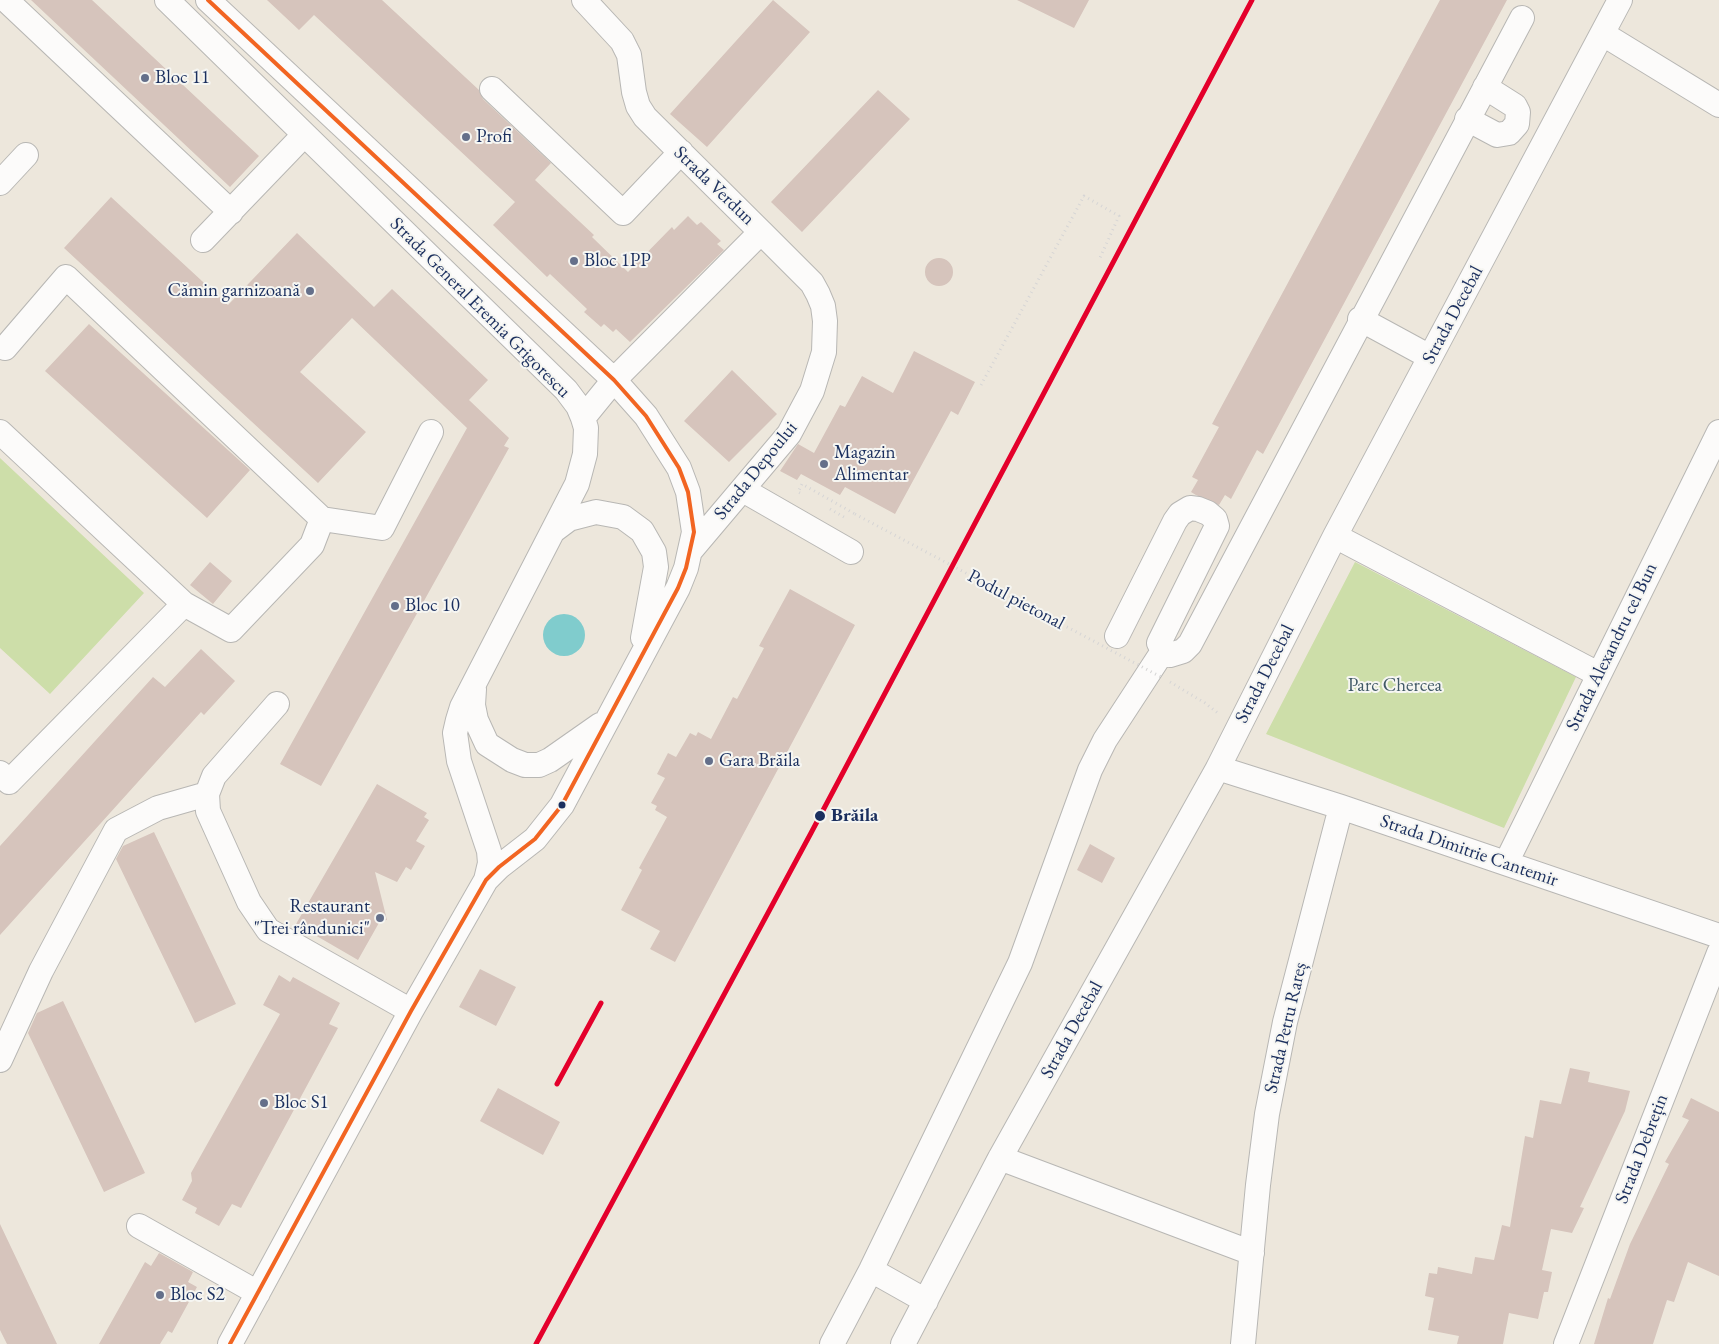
<!DOCTYPE html>
<meta charset="utf-8">
<style>
body{margin:0}
canvas{display:block;background:#ede7dc}
</style>
<canvas width="1719" height="1344"></canvas>
<script>
const ctx = document.querySelector('canvas').getContext('2d');
ctx.lineJoin = 'round';
function fill(path, color) {
  ctx.fillStyle = color;
  ctx.fill(path, 'evenodd');
}
function shape(rows) {
  const path = new Path2D();
  for (const r of rows) {
    if (r.length === 3) {
      path.moveTo(r[0] + r[2], r[1]);
      path.arc(r[0], r[1], r[2], 0, 2 * Math.PI);
      continue;
    }
    path.moveTo(r[0], r[1]);
    for (let i = 2; i < r.length; i += 2) path.lineTo(r[i], r[i + 1]);
  }
  return path;
}
function trace(path, color, width, dash) {
  ctx.strokeStyle = color;
  ctx.lineWidth = width;
  ctx.lineCap = dash ? 'butt' : 'round';
  ctx.setLineDash(dash || []);
  ctx.stroke(path);
}
function write(font, color, halo, rows, align = 'center') {
  ctx.font = font + ' "EB Garamond",serif';
  ctx.lineWidth = 4;
  ctx.setLineDash([]);
  ctx.textBaseline = 'middle';
  ctx.strokeStyle = halo;
  ctx.fillStyle = color;
  for (const [text, x, y, turn = 0] of rows) {
    ctx.save();
    ctx.translate(x, y);
    ctx.rotate((+turn || 0) * Math.PI / 180);
    ctx.textAlign = isNaN(turn) ? turn : align;
    if (halo) ctx.strokeText(text, 0, 0);
    ctx.fillText(text, 0, 0);
    ctx.restore();
  }
}
fill(shape([
 [0,458,144,593,50,694,0,648],
 [1355,562,1576,677,1504,828,1266,734]
]), '#cddea9');
fill(shape([
 [564,635,21]
]), '#80cccd');
fill(shape([
 [31,0,92,0,259,156,230,187],
 [267,0,382,0,479,90,483,99,551,163,535,180,594,235,592,237,628,272,672,227,674,230,688,216,697,225,701,222,721,241,717,244,724,250,630,342,616,329,613,332,604,324,601,327,584,312,587,309,550,274,547,277,493,225,515,202,314,15,299,30],
 [773,0,810,32,707,147,670,114],
 [1017,0,1089,0,1074,28],
 [1440,0,1507,0,1263,454,1257,450,1231,499,1225,495,1219,505,1196,495,1191,492,1198,480,1192,477,1219,427,1212,424],
 [878,90,910,119,802,232,771,202],
 [111,197,228,305,297,233,374,307,392,289,488,380,469,400,509,438,504,446,509,448,321,786,280,764,467,428,352,318,300,372,366,432,318,483,64,248],
 [939,272,14],
 [89,324,250,470,207,518,45,371],
 [914,351,975,382,958,415,951,411,895,514,845,487,840,495,801,474,797,480,780,471,798,444,814,453,840,405,845,407,862,376,893,393],
 [732,370,777,414,729,462,684,421],
 [210,562,232,581,213,604,190,585],
 [790,589,855,625,675,962,650,949,660,931,621,910,642,870,639,868,667,817,655,810,657,806,651,803,665,778,657,774,668,753,676,757,690,733,696,736,698,732,711,739,733,697,737,699,764,648,759,646],
 [201,649,235,681,204,715,201,712,0,935,0,846,153,677,165,687],
 [377,784,427,813,424,817,429,820,416,841,425,846,411,870,406,867,397,882,375,872,387,920,380,921,358,960,296,924],
 [154,832,236,1004,195,1023,116,859,123,846],
 [1090,844,1115,858,1102,883,1077,870],
 [480,969,516,987,496,1026,459,1007],
 [279,975,290,982,293,977,340,1003,329,1024,338,1028,241,1208,232,1204,219,1226,195,1213,197,1208,182,1200,192,1181,191,1173,280,1014,263,1005],
 [63,1001,145,1173,104,1192,28,1033,37,1013],
 [1570,1068,1590,1072,1588,1082,1630,1091,1625,1111,1580,1207,1584,1208,1572,1233,1551,1229,1542,1270,1552,1272,1548,1292,1544,1292,1538,1319,1509,1313,1503,1344,1457,1344,1459,1336,1428,1330,1434,1298,1425,1296,1429,1273,1437,1274,1438,1267,1472,1274,1475,1257,1494,1260,1502,1225,1510,1227,1525,1136,1533,1138,1540,1100,1561,1104],
 [498,1088,560,1122,543,1155,480,1121],
 [1691,1098,1719,1112,1719,1276,1688,1262,1674,1302,1667,1300,1653,1344,1594,1344,1608,1298,1610,1299,1630,1244,1669,1164,1665,1162,1689,1120,1682,1117],
 [0,1224,57,1344,7,1344,0,1330],
 [159,1253,193,1272,188,1282,197,1287,172,1333,168,1331,160,1344,99,1344,145,1262,151,1266]
]), '#d6c4bc');
const minor = shape([
 [6,0,231,212],
 [167,0,566,390,578,406,583,418,586,428,585,454,577,484,462,707,458,720,455,733,459,761,489,851,490,863,486,880],
 [208,0,614,380,646,416,679,468,688,492,694,532,686,568,678,588,562,805,535,839,499,867,486,880,411,1011,230,1344],
 [1603,34,1719,105],
 [492,89,623,213,681,152],
 [1467,119,1497,135,1509,133,1517,124,1518,112,1515,106,1485,87],
 [0,183,26,155],
 [203,240,304,135],
 [1360,319,1430,357],
 [5,348,66,277,322,519,382,528,431,432],
 [583,418,614,380,761,232,645,117,638,106,634,92,629,55,622,41,584,0],
 [0,432,184,604,231,630,312,545,322,519],
 [743,490,851,552],
 [553,531,569,519,596,512,623,517,642,531,654,552,656,567,643,638],
 [1335,536,1598,674],
 [691,550,789,434,812,391,824,352,825,321,823,306,818,294,812,283,761,232],
 [1117,636,1175,521,1180,514,1190,508,1198,509,1208,513,1215,519,1217,526,1159,643,1163,651,1170,655,1183,651,1190,644,1522,18],
 [474,689,473,705,476,720,487,744,512,760,525,765,539,765,550,760,600,725],
 [277,704,214,776,207,794,208,811,249,902,268,930,411,1011],
 [1218,768,1341,807,1719,936],
 [0,773,9,782,184,604],
 [1506,863,1719,432],
 [0,1060,41,971,116,830,158,808,207,794],
 [1000,1158,1252,1253],
 [139,1226,258,1293],
 [871,1270,926,1301],
 [832,1344,871,1270,1020,963,1090,770,1105,740,1163,651],
 [903,1344,1000,1158,1218,768,1335,536,1620,0],
 [1243,1344,1258,1185,1267,1114,1285,1022,1341,807],
 [1566,1344,1719,953]
]);
trace(minor, '#b8b7b4', 26);
trace(shape([
 [981,385,1084,196,1119,216,1099,260],
 [800,493,798,492,802,484,855,514],
 [830,509,844,517,843,519],
 [1170,682,1205,703,1219,714]
]), '#d6d5d5', 3, [1, 4]);
trace(minor, '#fcfbfa', 24);
trace(shape([
 [855,514,1161,677]
]), '#d6d5d5', 3, [1, 4]);
trace(shape([
 [208,0,614,380,646,416,679,468,688,492,694,532,686,568,678,588,562,805,535,839,499,867,486,880,411,1011,230,1344]
]), '#f26522', 4);
trace(shape([
 [557,1084,601,1003],
 [536,1344,811,833,1252,0]
]), '#e4002b', 5);
for (const [x, y, r, color] of [
 [145,78,5,"#646f8a"],
 [466,137,5,"#646f8a"],
 [574,261,5,"#646f8a"],
 [310,291,5,"#646f8a"],
 [824,464,5,"#646f8a"],
 [395,606,5,"#646f8a"],
 [709,761,5,"#646f8a"],
 [562,805,4.5,"#1b2f5e"],
 [820,816,6,"#1b2f5e"],
 [380,918,5,"#646f8a"],
 [264,1103,5,"#646f8a"],
 [160,1295,5,"#646f8a"]
]) {
  const dot = new Path2D();
  dot.arc(x, y, r, 0, 2 * Math.PI);
  ctx.fillStyle = color;
  ctx.fill(dot);
  trace(dot, '#f6f6f2', 2);
}
write('19px', '#1b2f5e', '#f6f6f2', [
 ["Bloc 11",155,78],
 ["Profi",476,137],
 ["Bloc 1PP",584,261],
 ["Cămin garnizoană",300,291,"right"],
 ["Magazin",834,453],
 ["Alimentar",834,475],
 ["Bloc 10",405,606],
 ["Gara Brăila",719,761],
 ["Restaurant",370,907,"right"],
 ["\"Trei rândunici\"",370,929,"right"],
 ["Bloc S1",274,1103],
 ["Bloc S2",170,1295]
], 'left');
write('19px', '#1b2f5e', '#f6f6f2', [
 ["Strada Verdun",714,186,44],
 ["Strada General Eremia Grigorescu",480,308,45],
 ["Strada Decebal",1453,315,-62],
 ["Strada Depoului",756,471,-51],
 ["Podul pietonal",1016,600,28],
 ["Strada Alexandru cel Bun",1612,647,-64],
 ["Strada Decebal",1265,674,-63],
 ["Strada Dimitrie Cantemir",1469,851,19],
 ["Strada Petru Rareș",1286,1028,-77],
 ["Strada Decebal",1072,1030,-61],
 ["Strada Debrețin",1642,1149,-69]
]);
write('19px', '#415966', '#f6f6f2', [
 ["Parc Chercea",1395,686]
]);
write('bold 19px', '#1b2f5e', '#f6f6f2', [
 ["Brăila",831,816]
], 'left');
</script>
